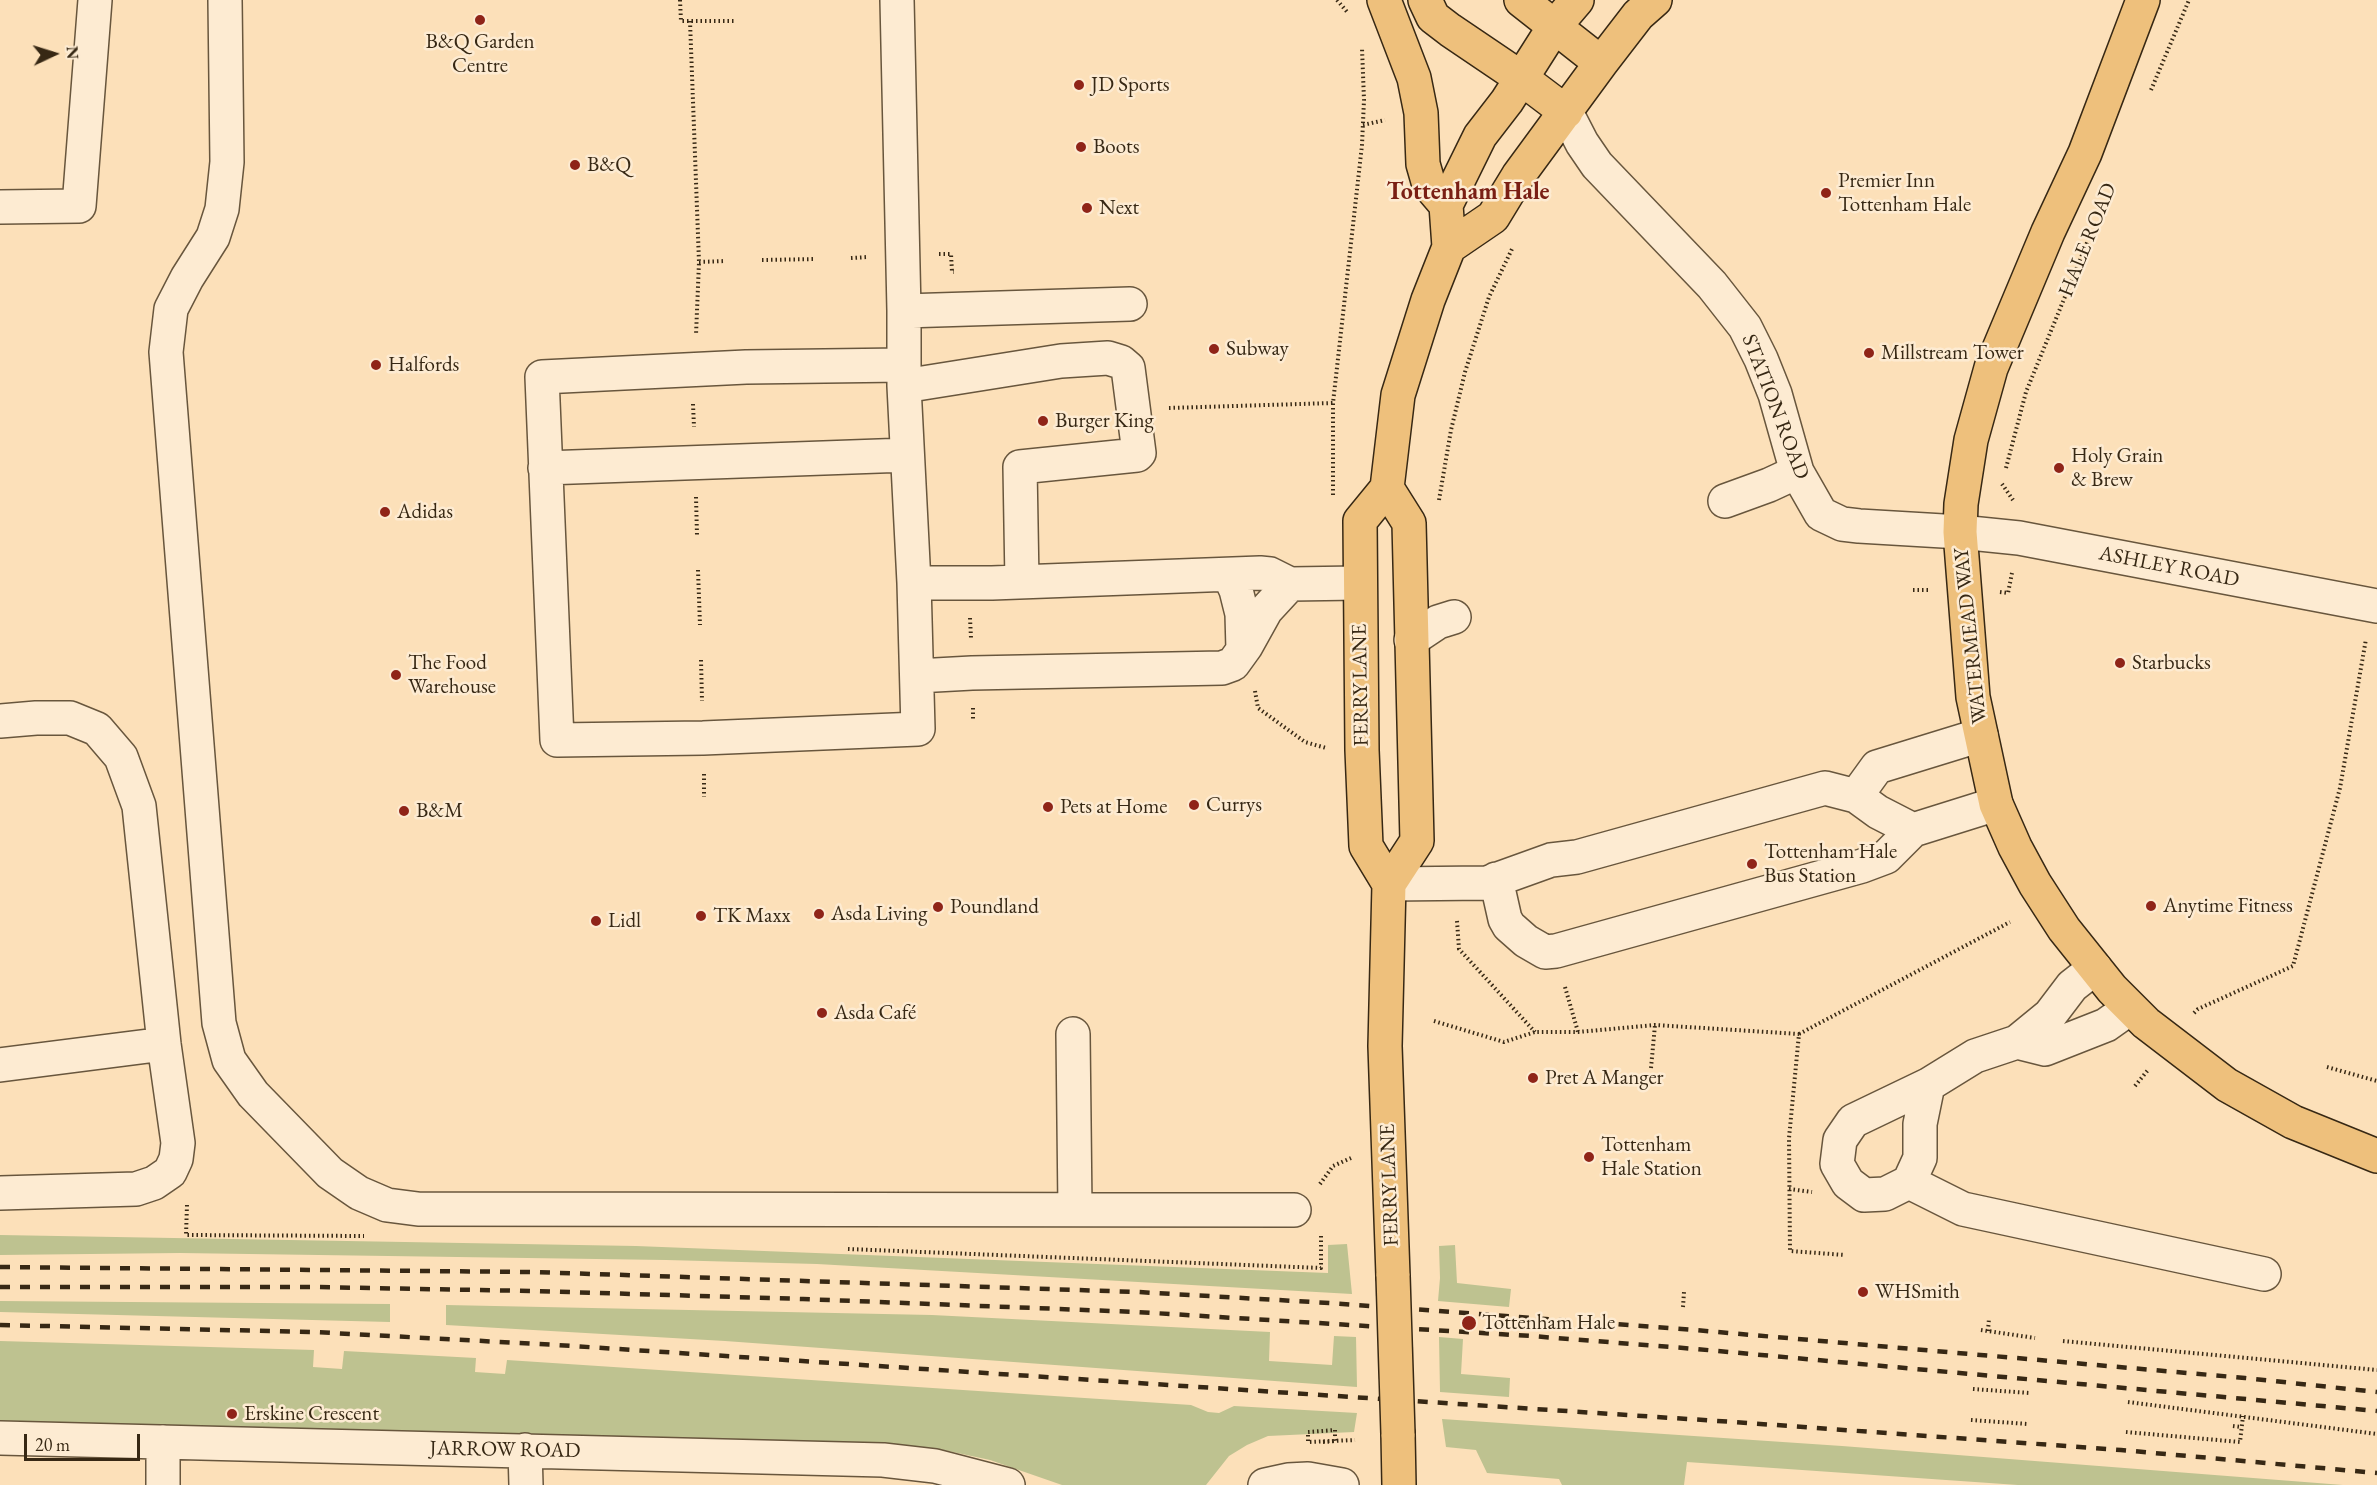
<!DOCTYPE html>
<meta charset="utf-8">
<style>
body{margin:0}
#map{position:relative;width:2377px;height:1485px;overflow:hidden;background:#fce0b9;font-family:"EB Garamond",serif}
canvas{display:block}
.north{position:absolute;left:24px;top:24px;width:60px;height:60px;-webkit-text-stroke:4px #fdebd2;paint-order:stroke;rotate:86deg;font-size:16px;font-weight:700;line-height:24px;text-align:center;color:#372814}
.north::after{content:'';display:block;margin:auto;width:21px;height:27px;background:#372814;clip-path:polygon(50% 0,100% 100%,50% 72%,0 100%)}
.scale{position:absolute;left:24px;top:1434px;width:116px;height:27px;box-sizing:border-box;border:3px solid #372814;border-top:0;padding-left:8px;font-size:18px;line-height:21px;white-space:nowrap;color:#372814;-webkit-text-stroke:4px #fdebd2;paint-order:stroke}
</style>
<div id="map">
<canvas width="2377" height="1485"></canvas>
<div class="north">N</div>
<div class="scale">20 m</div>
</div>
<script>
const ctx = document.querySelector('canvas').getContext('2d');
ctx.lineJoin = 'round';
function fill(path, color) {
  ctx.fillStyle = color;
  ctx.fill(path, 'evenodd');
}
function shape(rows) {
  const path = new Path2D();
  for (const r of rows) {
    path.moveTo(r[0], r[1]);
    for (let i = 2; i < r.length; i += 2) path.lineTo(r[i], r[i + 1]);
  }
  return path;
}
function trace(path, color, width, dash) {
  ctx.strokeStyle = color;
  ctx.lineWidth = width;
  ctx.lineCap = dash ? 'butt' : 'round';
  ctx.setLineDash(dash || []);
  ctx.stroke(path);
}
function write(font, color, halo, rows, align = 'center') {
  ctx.font = font + ' "EB Garamond",serif';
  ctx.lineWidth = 5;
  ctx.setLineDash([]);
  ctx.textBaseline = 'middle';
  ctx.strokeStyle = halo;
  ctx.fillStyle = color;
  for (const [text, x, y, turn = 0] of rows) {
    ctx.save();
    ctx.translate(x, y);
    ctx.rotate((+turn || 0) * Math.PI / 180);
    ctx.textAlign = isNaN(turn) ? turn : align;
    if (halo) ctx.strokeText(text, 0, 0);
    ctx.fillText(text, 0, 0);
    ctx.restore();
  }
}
fill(shape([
 [0,1235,636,1246,1328,1273,1328,1245,1347,1244,1352,1294,817,1264,666,1260,180,1253,0,1255],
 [1455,1245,1457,1283,1511,1289,1509,1307,1438,1301,1440,1278,1439,1246],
 [0,1301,390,1304,390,1322,0,1312],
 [446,1305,932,1315,1270,1332,1269,1361,1332,1365,1334,1336,1356,1337,1357,1387,725,1341,446,1325],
 [1439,1337,1463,1339,1461,1374,1510,1378,1509,1397,1440,1392],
 [0,1341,314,1350,313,1367,342,1369,344,1351,476,1358,475,1372,505,1374,507,1360,1191,1405,1208,1412,1219,1413,1234,1406,1357,1413,1354,1432,1268,1436,1247,1445,1229,1456,1206,1485,1062,1485,990,1460,939,1449,889,1445,0,1421],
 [1442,1419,1842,1446,2343,1485,2018,1485,1687,1462,1684,1485,1562,1485,1559,1479,1487,1473,1476,1450,1446,1447]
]), '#bec290');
const minor = shape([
 [225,0,227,162,222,209,213,237,187,278,171,309,166,352,219,1023,229,1060,253,1094,330,1173,359,1193,387,1205,418,1209,1294,1210],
 [897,0,904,311,904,386,914,583,918,729,703,738,557,740,542,377,746,367,903,365],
 [1566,112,1582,143,1597,165,1712,285,1745,327,1761,359,1775,394,1797,472,1821,514,1842,524,1859,526,1960,532,2019,538,2377,606],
 [0,207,79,206,95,0],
 [904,311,1130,304],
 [904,386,1061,361,1108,358,1121,362,1128,368,1139,453,1137,455,1020,467,1022,582],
 [545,468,907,455],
 [1725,501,1769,485,1797,472],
 [1229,575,1236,590,1242,614,1243,650],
 [914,583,992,583,1260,573,1270,574,1290,584,1359,583],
 [1411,640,1438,622,1454,617],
 [917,676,972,673,1222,668,1233,664,1246,646,1266,610,1290,584],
 [0,721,36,718,70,718,97,729,121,757,139,806,164,1044,178,1143,176,1159,170,1172,154,1183,136,1189,0,1193],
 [1856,796,1877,767,1981,735],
 [1496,879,1505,919,1509,926,1526,941,1545,952,1556,951,1862,866,1886,857,1913,830,1996,804],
 [1389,884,1487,883,1551,860,1577,857,1825,788,1856,796,1878,812,1913,830],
 [1073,1034,1075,1209],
 [2017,1042,2050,1015,2072,986,2095,968],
 [0,1065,164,1044],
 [1928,1085,1920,1124,1920,1158,1909,1182,1885,1194,1864,1195,1848,1183,1837,1164,1840,1140,1853,1121,1928,1085,1975,1056,2017,1042,2045,1049,2106,1025,2130,1008],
 [1909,1182,1963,1209,2264,1274],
 [0,1438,883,1460,935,1466,1008,1485],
 [525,1450,526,1485],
 [163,1485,163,1442],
 [1265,1485,1288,1480,1308,1479,1342,1485]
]);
const major = shape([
 [1384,0,1414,78,1421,113,1423,164,1429,185,1446,205],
 [1425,0,1433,17,1450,30,1521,78,1566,112],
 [1521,0,1601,63],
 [2143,0,2085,153,2048,232,1991,368,1971,440,1961,504,1960,532,1973,697,1996,804,2015,847,2035,884,2064,929,2112,989,2146,1023,2227,1085,2293,1122,2377,1156],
 [1449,247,1493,217,1518,176,1601,63,1638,15,1655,0],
 [1387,488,1409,523,1417,841,1389,884],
 [1393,1276,1385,1046,1389,884,1366,846,1362,750,1360,521,1387,488,1398,395,1428,300,1449,247,1446,205,1480,136,1507,101,1554,27,1577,0],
 [1398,1434,1399,1485]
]);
trace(minor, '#68563d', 36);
trace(major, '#372814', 36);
trace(shape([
 [680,0,681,21,736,21],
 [1337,0,1348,13],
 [690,21,699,262,696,335],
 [2151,90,2189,0],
 [1363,125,1385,120],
 [939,254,951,254,952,272,954,272],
 [851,258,868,257],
 [762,260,816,259],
 [699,262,725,261],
 [693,404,694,427],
 [1169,408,1333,403],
 [2006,468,2026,392,2091,233],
 [2002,484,2013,500],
 [1333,495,1333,403,1362,145,1364,100,1362,48],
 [696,497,697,535],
 [1439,500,1451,430,1465,372,1489,297,1512,249],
 [698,570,700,625],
 [1913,590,1928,590],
 [2000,592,2008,593,2012,573],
 [970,618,971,638],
 [701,660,702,701],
 [1255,691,1258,708,1305,742,1326,748],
 [973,708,973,720],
 [704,774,704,797],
 [1457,921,1459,949,1535,1032],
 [1565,987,1578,1032],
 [2194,1013,2198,1009,2293,966,2340,788,2366,639],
 [1434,1021,1504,1042,1535,1032,1578,1032,1655,1025,1799,1034,1789,1138,1790,1251,1845,1255],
 [1799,1034,2010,922],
 [2327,1067,2377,1081],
 [1651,1068,1655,1025],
 [2135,1086,2148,1070],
 [1320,1184,1333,1166,1351,1158],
 [1789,1189,1812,1192],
 [187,1205,186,1235,364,1236],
 [848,1249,1321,1268,1321,1234],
 [1683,1307,1684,1292],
 [1981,1330,2035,1338],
 [1988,1331,1989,1318],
 [2063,1341,2377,1370],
 [1973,1389,2030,1393],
 [2128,1402,2377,1434],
 [1971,1420,2028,1424],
 [2233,1426,2241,1427],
 [2126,1432,2240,1442,2243,1416],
 [1323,1442,1336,1441,1335,1436]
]), '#372814', 4, [1.5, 3]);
trace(minor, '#fdebd2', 33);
trace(major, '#eec07c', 33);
trace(shape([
 [0,1267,533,1272,1138,1292,1330,1303,1695,1330,2245,1378,2377,1392],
 [0,1287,314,1287,532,1291,803,1299,1137,1312,1531,1336,1696,1349,2377,1411],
 [0,1325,314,1332,557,1345,1734,1422,2121,1450,2377,1473]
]), '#372814', 4.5, [10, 10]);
const majorBridge = shape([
 [1393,1276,1398,1434]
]);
trace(majorBridge, '#372814', 36, []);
trace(shape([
 [1335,1436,1335,1430,1308,1432,1308,1442,1355,1440]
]), '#372814', 4, [1.5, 3]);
trace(majorBridge, '#eec07c', 33);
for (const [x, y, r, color] of [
 [480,20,6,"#8f2418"],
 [1079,85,6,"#8f2418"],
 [1081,147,6,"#8f2418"],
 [575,165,6,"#8f2418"],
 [1826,193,6,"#8f2418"],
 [1087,208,6,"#8f2418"],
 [1214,349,6,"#8f2418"],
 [1869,353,6,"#8f2418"],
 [376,365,6,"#8f2418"],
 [1043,421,6,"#8f2418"],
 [2059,468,6,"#8f2418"],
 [385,512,6,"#8f2418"],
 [2120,663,6,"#8f2418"],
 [396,675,6,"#8f2418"],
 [1194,805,6,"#8f2418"],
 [1048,807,6,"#8f2418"],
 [404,811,6,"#8f2418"],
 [1752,864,6,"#8f2418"],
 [2151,906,6,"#8f2418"],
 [938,907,6,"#8f2418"],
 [819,914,6,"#8f2418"],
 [701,916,6,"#8f2418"],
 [596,921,6,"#8f2418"],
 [822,1013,6,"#8f2418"],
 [1533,1078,6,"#8f2418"],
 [1589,1157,6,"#8f2418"],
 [1863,1292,6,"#8f2418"],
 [1469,1323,8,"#8f2418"],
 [232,1414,6,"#8f2418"]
]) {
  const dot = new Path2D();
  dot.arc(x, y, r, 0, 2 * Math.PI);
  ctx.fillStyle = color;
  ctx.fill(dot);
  trace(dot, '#fdebd2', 2);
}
write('21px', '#372814', '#fdebd2', [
 ["B&Q Garden",480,42,"center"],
 ["Centre",480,66,"center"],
 ["JD Sports",1091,85],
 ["Boots",1093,147],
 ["B&Q",587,165],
 ["Premier Inn",1838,181],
 ["Tottenham Hale",1838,205],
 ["Next",1099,208],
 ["Subway",1226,349],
 ["Millstream Tower",1881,353],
 ["Halfords",388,365],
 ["Burger King",1055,421],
 ["Holy Grain",2071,456],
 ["& Brew",2071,480],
 ["Adidas",397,512],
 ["The Food",408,663],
 ["Warehouse",408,687],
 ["Starbucks",2132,663],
 ["Currys",1206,805],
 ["Pets at Home",1060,807],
 ["B&M",416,811],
 ["Tottenham Hale",1764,852],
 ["Bus Station",1764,876],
 ["Anytime Fitness",2163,906],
 ["Poundland",950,907],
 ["Asda Living",831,914],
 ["TK Maxx",713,916],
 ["Lidl",608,921],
 ["Asda Café",834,1013],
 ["Pret A Manger",1545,1078],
 ["Tottenham",1601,1145],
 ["Hale Station",1601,1169],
 ["WHSmith",1875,1292],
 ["Tottenham Hale",1482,1323],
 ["Erskine Crescent",244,1414]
], 'left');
write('21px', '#372814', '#fdebd2', [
 ["HALE ROAD",2088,240,-68],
 ["STATION ROAD",1775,407,69],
 ["ASHLEY ROAD",2169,567,11],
 ["WATERMEAD WAY",1971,636,-96],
 ["FERRY LANE",1361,685,-91],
 ["FERRY LANE",1390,1185,-92],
 ["JARROW ROAD",505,1450,1]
]);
write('bold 24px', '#7a1f14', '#fdebd2', [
 ["Tottenham Hale",1468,192]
]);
</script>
